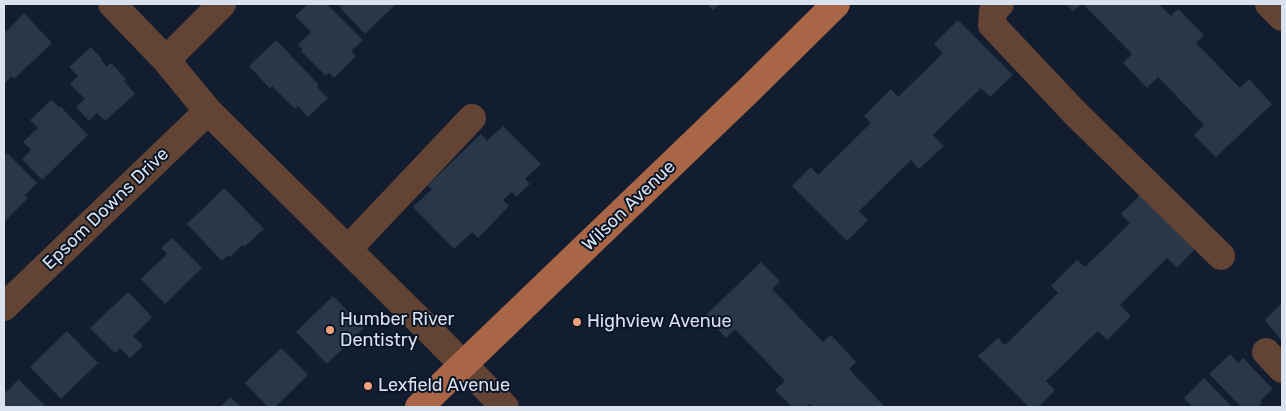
<!DOCTYPE html>
<style>
body{margin:0}
#map{position:relative;width:1286px;height:411px;overflow:hidden;background:#121e2f;font-family:Rubik,sans-serif}
canvas{display:block}
.frame{position:absolute;inset:0;border:5px solid #dae2ef;pointer-events:none}
</style>
<div id="map">
<canvas width="1286" height="411"></canvas>
<div class="frame"></div>
</div>
<script>
const ctx = document.querySelector('canvas').getContext('2d');
ctx.lineJoin = 'round';
function fill(path, color) {
  ctx.fillStyle = color;
  ctx.fill(path, 'evenodd');
}
function shape(rows) {
  const path = new Path2D();
  for (const r of rows) {
    path.moveTo(r[0], r[1]);
    for (let i = 2; i < r.length; i += 2) path.lineTo(r[i], r[i + 1]);
  }
  return path;
}
function trace(path, color, width, dash) {
  ctx.strokeStyle = color;
  ctx.lineWidth = width;
  ctx.lineCap = dash ? 'butt' : 'round';
  ctx.setLineDash(dash || []);
  ctx.stroke(path);
}
function write(font, color, halo, rows, align = 'center') {
  ctx.font = font + ' Rubik,sans-serif';
  ctx.lineWidth = 4;
  ctx.setLineDash([]);
  ctx.textBaseline = 'middle';
  ctx.strokeStyle = halo;
  ctx.fillStyle = color;
  for (const [text, x, y, turn = 0] of rows) {
    ctx.save();
    ctx.translate(x, y);
    ctx.rotate((+turn || 0) * Math.PI / 180);
    ctx.textAlign = isNaN(turn) ? turn : align;
    if (halo) ctx.strokeText(text, 0, 0);
    ctx.fillText(text, 0, 0);
    ctx.restore();
  }
}
fill(shape([
 [308,4,327,4,363,40,351,51,356,56,334,78,329,73,326,76,301,51,303,49,298,45,311,32,295,16],
 [338,4,396,4,365,34,341,9,342,8],
 [707,4,720,4,713,10],
 [1066,4,1082,4,1073,11],
 [1083,4,1159,4,1171,16,1178,9,1204,35,1196,43,1240,88,1249,79,1272,104,1216,157,1194,135,1204,125,1158,77,1147,88,1123,63,1132,54],
 [24,13,52,43,14,79,12,76,4,84,4,30,6,32],
 [958,20,1013,75,990,97,981,88,933,135,944,146,919,169,911,160,859,211,868,220,847,241,792,186,811,167,818,175,871,123,864,116,891,89,898,97,943,53,934,44],
 [276,40,319,85,317,87,328,98,308,117,298,106,295,109,272,86,270,89,249,66],
 [91,47,102,59,101,60,107,67,111,63,126,79,124,81,135,94,105,121,97,113,89,121,76,107,85,99,70,84,78,76,69,67],
 [51,100,59,107,60,106,88,135,42,180,22,159,31,150,23,142,38,128,30,120],
 [503,126,541,164,525,179,530,184,516,197,512,192,503,200,509,206,478,238,472,232,454,249,413,207,432,189,427,186,481,134,487,141],
 [7,153,37,183,25,195,28,198,4,222,4,156],
 [224,188,264,229,244,247,242,245,230,257,228,255,222,261,187,224],
 [1145,190,1199,245,1177,268,1167,258,1120,305,1131,316,1107,340,1098,331,1046,381,1055,390,1038,407,1029,407,978,356,998,338,1005,345,1058,293,1051,286,1077,260,1085,267,1130,223,1121,214],
 [172,238,202,268,165,304,141,279,167,254,161,248],
 [761,262,780,281,772,289,823,342,831,335,856,362,849,369,885,407,814,407,810,404,807,407,792,407,775,390,785,381,735,329,726,338,705,316],
 [128,292,152,317,133,336,143,346,130,358,120,348,115,353,90,328],
 [333,296,364,328,327,364,296,332],
 [1282,303,1282,341,1265,320],
 [67,331,98,363,61,399,30,367],
 [281,348,308,375,275,407,268,407,245,383],
 [1230,354,1238,363,1243,358,1273,389,1260,401,1262,403,1257,407,1241,407,1209,374],
 [1204,378,1232,407,1193,407,1184,398],
 [19,379,24,385,46,407,4,407,4,394],
 [230,397,241,407,220,407]
]), '#2a3749');
trace(shape([
 [112,4,166,60,208,111,427,328,505,407],
 [1000,4,993,11,992,25,1075,113,1221,256],
 [1269,4,1282,17],
 [166,60,222,4],
 [348,249,472,118],
 [4,307,208,111],
 [1266,352,1282,369]
]), '#634334', 28);
trace(shape([
 [419,407,751,88,836,4]
]), '#a96646', 28);
for (const [x, y, r, color] of [
 [577,322,5,"#f1a17c"],
 [330,330,5,"#f1a17c"],
 [368,386,5,"#f1a17c"]
]) {
  const dot = new Path2D();
  dot.arc(x, y, r, 0, 2 * Math.PI);
  ctx.fillStyle = color;
  ctx.fill(dot);
  trace(dot, '#091425', 2);
}
write('18px', '#dae2ef', '#091425', [
 ["Wilson Avenue",629,206,-44],
 ["Epsom Downs Drive",106,209,-44]
]);
write('18px', '#dae2ef', '#091425', [
 ["Humber River",340,320],
 ["Dentistry",340,341],
 ["Highview Avenue",587,322],
 ["Lexfield Avenue",378,386]
], 'left');
</script>
